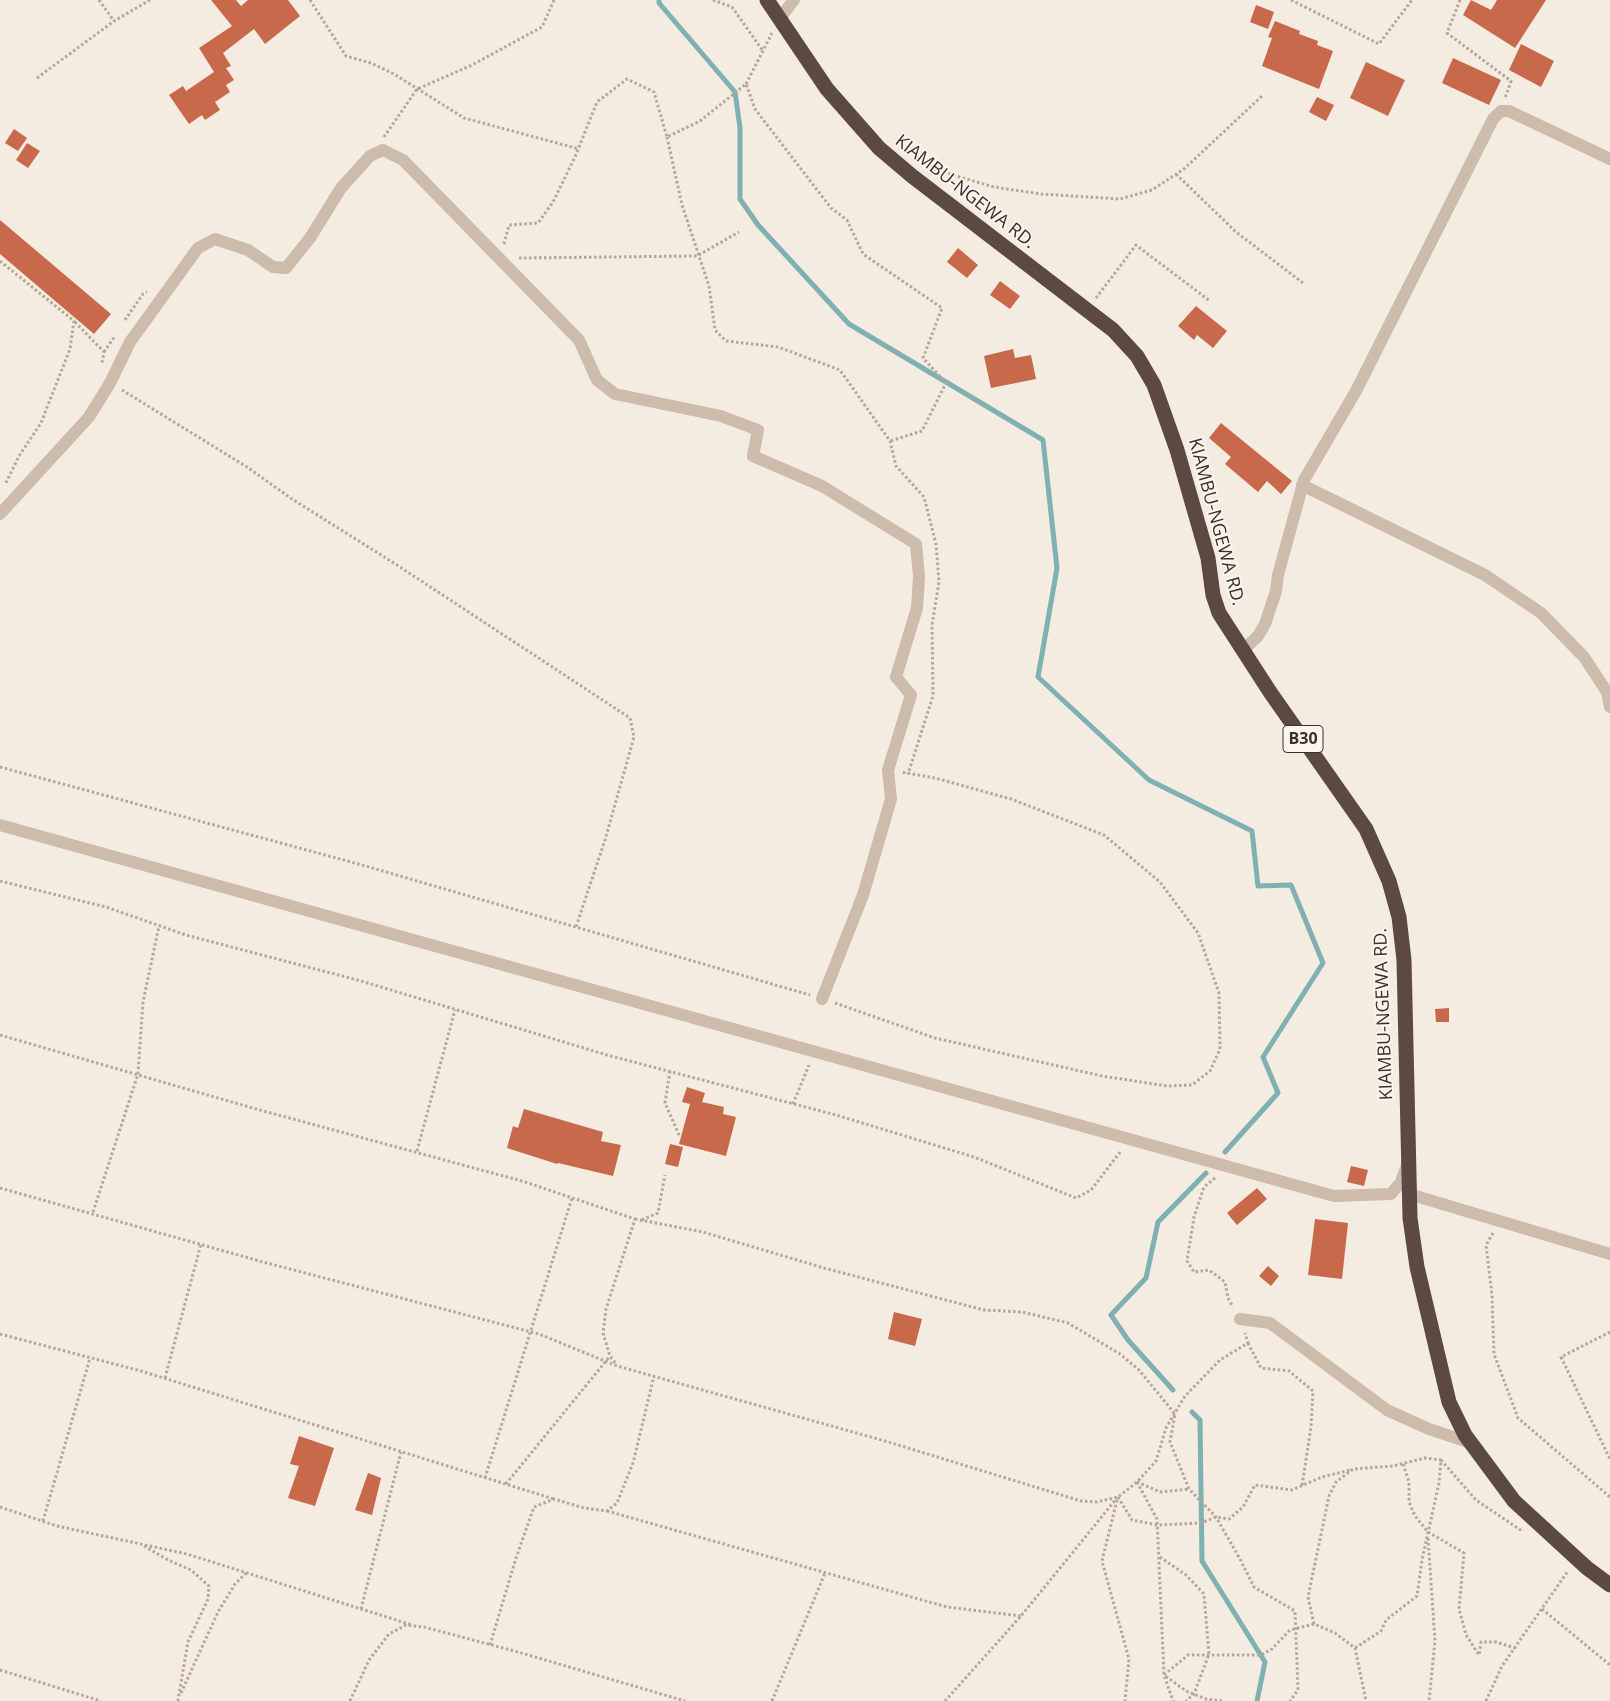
<!DOCTYPE html>
<style>
body{margin:0}
canvas{display:block;background:#f4ebe1}
</style>
<canvas width="1610" height="1701"></canvas>
<script>
const ctx = document.querySelector('canvas').getContext('2d');
ctx.lineJoin = 'round';
function shape(rows) {
  const path = new Path2D();
  for (const r of rows) {
    path.moveTo(r[0], r[1]);
    for (let i = 2; i < r.length; i += 2) path.lineTo(r[i], r[i + 1]);
  }
  return path;
}
function trace(path, color, width, dash) {
  ctx.strokeStyle = color;
  ctx.lineWidth = width;
  ctx.lineCap = dash ? 'butt' : 'round';
  ctx.setLineDash(dash || []);
  ctx.stroke(path);
}
function fill(path, color) {
  ctx.fillStyle = color;
  ctx.fill(path, 'evenodd');
}
function write(font, color, halo, rows, align = 'center') {
  ctx.font = font + ' "Open Sans",sans-serif';
  ctx.lineWidth = 4;
  ctx.setLineDash([]);
  ctx.textBaseline = 'middle';
  ctx.strokeStyle = halo;
  ctx.fillStyle = color;
  for (const [text, x, y, turn = 0] of rows) {
    ctx.save();
    ctx.translate(x, y);
    ctx.rotate((+turn || 0) * Math.PI / 180);
    ctx.textAlign = isNaN(turn) ? turn : align;
    if (halo) ctx.strokeText(text, 0, 0);
    ctx.fillText(text, 0, 0);
    ctx.restore();
  }
}
trace(shape([
 [659,0,659,3,735,92,740,128,740,199,758,225,849,324,1043,440,1057,568,1038,677,1149,780,1252,831,1258,886,1291,885,1323,963,1263,1057,1278,1093,1225,1152],
 [1173,1390,1128,1340,1111,1315,1146,1278,1158,1222,1206,1173],
 [1192,1412,1200,1420,1202,1561,1265,1662,1257,1701]
]), '#7fb0b2', 5);
fill(shape([
 [211,0,236,0,241,6,248,0,288,0,300,16,265,44,254,29,223,53,231,66,226,68,234,80,226,85,230,92,215,102,220,110,205,120,202,115,189,124,169,95,183,86,186,91,214,72,199,48,232,26],
 [1471,0,1491,10,1497,0,1546,0,1515,48,1463,15],
 [1256,5,1274,12,1268,29,1250,22],
 [1275,21,1300,31,1299,34,1318,41,1317,45,1333,51,1319,89,1262,66,1272,38,1268,37],
 [1521,44,1554,61,1541,87,1509,70],
 [1453,58,1501,80,1489,105,1442,83],
 [1366,62,1405,80,1388,116,1350,98],
 [1317,97,1334,105,1326,121,1309,112],
 [14,129,27,138,18,151,5,143],
 [27,143,40,151,28,168,16,160],
 [0,220,111,314,94,334,0,254],
 [958,248,978,265,967,278,947,262],
 [1000,281,1020,296,1010,309,990,295],
 [1196,306,1227,331,1213,348,1197,335,1194,340,1178,326],
 [1013,349,1015,358,1031,355,1036,379,991,388,984,356],
 [1221,423,1292,481,1281,494,1267,481,1258,492,1225,464,1231,457,1209,438],
 [1449,1008,1449,1022,1436,1022,1435,1009],
 [687,1087,705,1093,702,1102,724,1107,723,1114,736,1117,726,1156,679,1144,690,1104,682,1102],
 [524,1109,603,1132,601,1141,621,1145,613,1176,558,1163,557,1164,507,1148,513,1126,518,1128],
 [670,1144,683,1147,678,1167,665,1164],
 [1351,1166,1368,1170,1364,1186,1347,1182],
 [1257,1188,1267,1199,1237,1225,1227,1213],
 [1315,1219,1348,1223,1342,1279,1308,1275],
 [1268,1266,1279,1276,1271,1286,1259,1276],
 [894,1312,922,1319,915,1346,888,1339],
 [299,1436,334,1448,315,1506,288,1498,299,1466,290,1464],
 [368,1473,381,1478,372,1515,355,1510]
]), '#c8694b');
trace(shape([
 [99,0,114,21],
 [310,0,346,56,371,63,394,74,464,118,579,149],
 [713,0,732,7,763,51],
 [1291,0,1379,44,1412,0],
 [1460,0,1447,33,1511,81,1505,98],
 [37,78,114,21,150,0],
 [746,84,772,33],
 [384,137,417,89,472,65,542,27,554,0],
 [667,137,682,205,709,286,715,330,726,341,778,347,840,370,890,441,896,466,924,497,936,544,939,582,932,625,933,696,908,774],
 [929,168,994,187,1041,194,1120,199,1152,190,1184,169,1262,96],
 [1176,174,1236,232,1303,283],
 [504,244,509,225,538,223,553,202,575,157,597,102,627,79,654,92,667,137,700,121,746,84,755,109,831,208,847,220,863,254,942,308,923,358,946,383,922,431,890,441],
 [519,258,697,256,739,232],
 [0,261,74,321,70,349,41,423,19,456,5,485],
 [1096,298,1136,245,1210,301],
 [125,320,143,294,147,292],
 [75,322,104,352,102,363],
 [104,352,115,336],
 [122,390,247,467,292,499,397,565,630,718,634,737,605,840,576,927],
 [0,767,362,865,810,995],
 [0,881,106,907,186,935,361,981,607,1055,836,1115,974,1157,1076,1198,1091,1190,1121,1151],
 [835,1003,935,1038,1102,1076,1167,1086,1192,1085,1210,1071,1220,1049,1219,993,1198,933,1160,882,1104,835,1011,799,935,778,901,772],
 [0,1035,256,1109,522,1181,635,1219,606,1309,603,1333,610,1356,616,1364],
 [670,1071,665,1103,680,1137],
 [793,1104,809,1065],
 [417,1151,455,1010],
 [1215,1178,1204,1187,1194,1217,1187,1261,1194,1272,1209,1270,1225,1282,1228,1298,1233,1307],
 [0,1188,263,1262,539,1334,617,1366,885,1441,1081,1501,1097,1502,1118,1497,1137,1482,1156,1461,1166,1428,1185,1396,1220,1360,1248,1343,1245,1333],
 [93,1212,138,1074,143,1002,159,926],
 [635,1219,703,1232,824,1268,984,1310,1022,1312,1068,1323,1120,1354,1139,1370,1175,1414,1170,1442,1189,1489,1216,1517,1240,1559,1254,1587,1295,1611,1298,1690,1290,1701],
 [642,1220,658,1213,665,1175],
 [1493,1233,1486,1245,1492,1295,1494,1354,1518,1418,1610,1497],
 [1610,1332,1561,1357,1610,1459],
 [0,1334,141,1371,554,1499],
 [1248,1343,1261,1368,1289,1371,1313,1391,1311,1427,1302,1486],
 [165,1378,201,1244],
 [1441,1460,1476,1500,1522,1531],
 [1403,1464,1409,1482,1409,1502,1415,1516,1428,1532],
 [485,1478,572,1198],
 [1137,1482,1157,1519,1164,1675,1173,1701],
 [1137,1482,1160,1492,1189,1489],
 [506,1484,610,1356],
 [1118,1497,1132,1520,1157,1525,1201,1523,1216,1517,1229,1519,1243,1507,1255,1485,1292,1490,1322,1477,1350,1470],
 [1117,1500,1102,1561,1129,1659,1125,1701],
 [0,1507,57,1526,187,1554,412,1625],
 [607,1511,947,1607,1021,1616],
 [43,1521,90,1358],
 [1428,1532,1464,1553,1459,1609,1466,1635,1479,1655,1481,1642,1496,1642,1515,1648],
 [1428,1538,1435,1641,1429,1701],
 [144,1546,168,1560,191,1570,209,1586,208,1599,188,1642,178,1700,176,1701],
 [1160,1557,1186,1575,1204,1594,1209,1654,1194,1694,1186,1701],
 [361,1609,401,1452],
 [1542,1609,1610,1665],
 [1314,1624,1308,1597,1329,1496,1336,1482,1353,1469,1393,1466,1425,1458,1441,1460,1439,1483,1422,1560,1417,1596,1386,1620,1381,1631,1355,1648],
 [490,1645,516,1558,534,1507,554,1499,584,1508,607,1511,617,1503,633,1463,654,1376],
 [0,1670,101,1701],
 [181,1693,218,1612,235,1584,246,1573],
 [350,1701,369,1660,389,1634,406,1625,424,1627,518,1652,685,1701],
 [772,1701,825,1573],
 [945,1701,1021,1616,1117,1498],
 [1222,1701,1206,1699,1186,1691,1164,1675,1188,1655,1261,1655,1272,1649,1290,1630,1314,1624,1335,1633,1355,1648,1366,1701],
 [1486,1701,1502,1666,1568,1571]
]), '#b9a596', 3, [2.5, 2.5]);
trace(shape([
 [780,18,794,0],
 [1302,485,1485,575,1541,613,1584,657,1607,692,1610,707],
 [0,514,89,417,110,383,130,342,198,248,215,239,248,250,273,267,286,268,310,238,341,188,370,156,383,150,403,160,579,340,597,380,615,394,721,416,758,430,753,456,822,486,916,544,919,577,917,608,896,677,911,695,888,770,891,799,863,895,822,999],
 [1242,651,1258,636,1265,624,1276,591,1278,575,1304,480,1356,391,1493,119,1501,111,1509,111,1610,159],
 [0,825,1334,1196,1391,1194,1401,1182,1407,1165],
 [1409,1194,1610,1254],
 [1240,1319,1270,1323,1387,1410,1429,1429,1471,1443]
]), '#cdbbac', 12);
trace(shape([
 [767,0,827,89,879,148,912,176,1113,330,1137,356,1154,385,1177,450,1208,558,1213,595,1219,613,1270,692,1366,829,1389,881,1399,917,1404,960,1410,1218,1417,1267,1449,1402,1465,1435,1514,1501,1587,1568,1610,1585]
]), '#5c4a42', 15);
for (const [x, y, w] of [
 [1303,739,40]
]) {
  const box = new Path2D();
  box.roundRect(x - w / 2, y - 13.5, w, 27, 4);
  ctx.fillStyle = '#fbf5ee';
  ctx.fill(box);
  trace(box, '#3b302b', 1);
}
write('bold 16px', '#3b302b', null, [
 ["B30",1303,739]
]);
write('18px', '#3b302b', '#fbf5ee', [
 ["KIAMBU-NGEWA RD.",965,192,38],
 ["KIAMBU-NGEWA RD.",1216,522,75],
 ["KIAMBU-NGEWA RD.",1384,1014,-92]
]);
</script>
